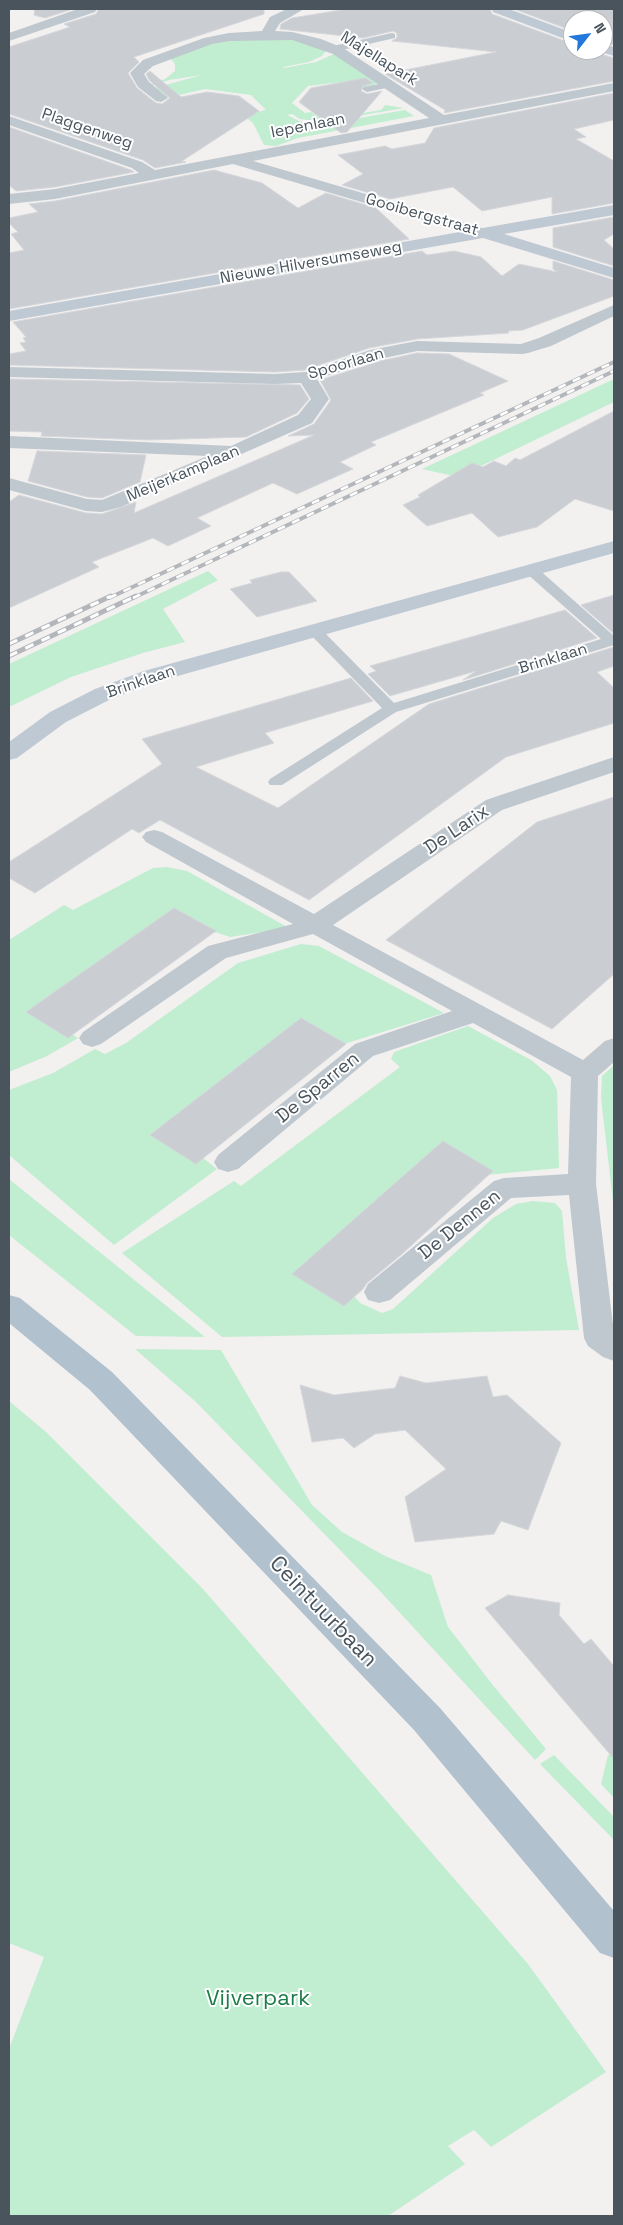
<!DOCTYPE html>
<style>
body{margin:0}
#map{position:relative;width:623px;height:2225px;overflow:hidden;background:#f3f0f0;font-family:"Space Grotesk",sans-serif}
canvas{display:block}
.frame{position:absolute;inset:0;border:10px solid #49545d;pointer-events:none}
.north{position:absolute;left:563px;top:10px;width:50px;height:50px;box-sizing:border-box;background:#fff;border:1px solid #b6bbbe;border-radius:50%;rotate:60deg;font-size:14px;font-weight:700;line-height:20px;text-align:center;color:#49545d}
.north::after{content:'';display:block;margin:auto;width:18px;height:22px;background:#2279db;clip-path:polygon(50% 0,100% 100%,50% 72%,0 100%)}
</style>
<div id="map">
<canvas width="623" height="2225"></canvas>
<div class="frame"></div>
<div class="north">N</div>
</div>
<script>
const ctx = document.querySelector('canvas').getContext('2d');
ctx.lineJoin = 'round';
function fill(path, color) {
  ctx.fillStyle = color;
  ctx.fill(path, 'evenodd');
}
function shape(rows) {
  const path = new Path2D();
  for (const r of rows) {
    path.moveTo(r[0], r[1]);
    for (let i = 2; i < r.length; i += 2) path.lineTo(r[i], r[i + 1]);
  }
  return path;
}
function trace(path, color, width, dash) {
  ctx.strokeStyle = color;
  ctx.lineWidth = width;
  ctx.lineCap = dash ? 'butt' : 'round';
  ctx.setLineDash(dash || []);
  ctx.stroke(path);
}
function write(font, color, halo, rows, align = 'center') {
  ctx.font = font + ' "Space Grotesk",sans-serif';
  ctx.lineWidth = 4;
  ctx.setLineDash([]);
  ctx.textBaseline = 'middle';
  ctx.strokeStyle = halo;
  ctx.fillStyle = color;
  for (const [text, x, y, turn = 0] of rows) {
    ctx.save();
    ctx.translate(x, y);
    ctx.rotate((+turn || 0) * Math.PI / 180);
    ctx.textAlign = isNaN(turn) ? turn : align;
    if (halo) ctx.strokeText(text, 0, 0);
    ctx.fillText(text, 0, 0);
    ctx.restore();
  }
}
fill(shape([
 [286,39,303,42,327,50,322,56,309,62,283,67,284,68,316,62,334,54,379,83,364,88,350,81,308,86,292,103,305,113,311,112,318,117,335,115,340,117,381,110,385,105,404,108,323,122,300,119,292,114,287,115,299,121,320,125,405,110,414,116,298,138,276,146,264,145,253,123,243,115,266,110,251,95,205,89,166,98,154,88,202,75,169,80,151,86,149,85,165,79,175,71,175,64,170,58,194,49,225,40],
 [614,379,614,402,458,477,422,469],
 [208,571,218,580,163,609,185,642,143,653,71,677,9,707,9,664],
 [167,867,187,871,289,928,230,937,212,931,66,1030,78,1038,47,1056,9,1072,9,940,64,905,73,910,153,868],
 [301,944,319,946,444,1013,347,1043,203,1158,217,1169,114,1245,9,1155,9,1090,53,1073,95,1049,105,1054,126,1043,238,963],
 [468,1026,531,1060,550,1076,557,1090,559,1168,486,1175,351,1293,360,1303,382,1313,393,1309,493,1218,516,1204,533,1201,555,1203,562,1211,566,1258,579,1330,222,1337,122,1253,234,1181,241,1186,400,1067,391,1059,394,1052],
 [614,1065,614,1210,601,1098,602,1076],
 [9,1179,205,1337,136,1336,9,1235],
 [135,1349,221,1350,312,1505,342,1532,385,1556,431,1575,448,1627,492,1684,546,1749,535,1760,379,1590,303,1512,196,1402],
 [9,1401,46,1432,203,1589,528,1964,606,2072,491,2147,474,2130,448,2146,465,2164,388,2216,9,2216,9,2049,44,1957,9,1943],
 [614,1752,614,1798,601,1784,608,1755],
 [554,1755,614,1817,614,1840,540,1764]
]), '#c1edd1');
const building = shape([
 [35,9,73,9,45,18,34,15,35,9],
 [99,9,264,9,264,14,134,57,139,62,128,73,137,88,156,103,162,104,170,98,150,81,146,74,150,71,181,97,207,92,239,96,259,111,182,161,186,162,155,168,143,160,9,114,9,47,70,27,64,24,96,14,99,9],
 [347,9,490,9,492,14,573,44,573,50,596,50,597,53,614,58,614,81,444,113,445,110,385,74,496,52,392,41,397,38,397,33,393,31,363,38,280,29,281,24,292,18,347,9],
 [514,9,614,9,614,45,603,42,603,20,573,20,573,31,514,9],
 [365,78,373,83,363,86,361,91,367,94,382,91,347,132,341,133,299,102,311,88,365,78],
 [614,93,614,120,574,129,586,137,576,139,614,161,614,203,552,214,552,197,482,211,453,187,390,199,342,185,363,174,338,155,385,146,392,149,425,143,434,128,614,93],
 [9,127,131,170,134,172,55,187,16,191,9,185,9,127],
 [214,170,262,183,298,208,326,193,376,208,409,239,9,309,9,253,24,250,11,234,18,232,9,223,9,218,38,212,29,204,55,201,214,170],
 [614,217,614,234,604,240,614,249,614,266,553,247,553,228,614,217],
 [422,251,427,255,454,251,481,257,502,276,519,264,557,272,553,269,553,261,614,280,614,296,523,330,508,331,509,333,417,339,369,348,305,370,275,372,9,365,9,354,26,351,20,343,26,342,23,338,26,337,13,322,422,251],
 [417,353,449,354,508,381,480,393,484,395,371,442,376,445,340,462,353,469,297,494,273,483,197,518,211,526,168,546,153,538,92,562,99,567,9,608,9,502,19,495,86,513,102,514,136,502,134,513,314,435,288,436,314,424,331,400,320,380,380,361,417,353],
 [9,379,300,385,309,399,297,413,246,437,149,440,41,436,42,432,9,431,9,379],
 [614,411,614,511,575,499,537,527,498,537,472,513,427,526,403,505,420,497,418,495,472,463,483,467,494,461,506,466,515,458,520,460,614,411],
 [37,451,146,455,140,482,102,498,87,497,28,481,37,451],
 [281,572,289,572,317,601,257,617,230,589,252,583,250,580,281,572],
 [614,595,614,634,581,605,614,595],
 [565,610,597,638,463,680,476,671,390,696,368,674,376,671,370,666,565,610],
 [614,647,614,666,597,672,614,688,614,723,506,757,309,900,160,820,139,833,132,829,35,893,9,878,9,862,162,764,142,739,351,678,373,701,265,733,274,743,196,767,278,808,429,704,614,647],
 [614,797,614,974,552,1029,386,940,537,822,614,797],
 [174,908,216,931,68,1038,26,1012,174,908],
 [301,1018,346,1044,196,1164,150,1135,301,1018],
 [443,1141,493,1171,402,1254,367,1283,363,1289,344,1306,292,1274,443,1141],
 [400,1376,426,1383,487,1376,493,1397,507,1395,561,1443,528,1530,501,1521,494,1534,415,1542,405,1497,446,1469,405,1430,375,1434,354,1448,343,1438,312,1442,300,1385,334,1395,395,1388,400,1376],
 [508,1595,560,1603,559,1615,584,1644,591,1639,614,1666,614,1759,485,1608,508,1595]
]);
fill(building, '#cacdd2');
trace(building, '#d5d7db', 1);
fill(shape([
 [392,33,395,34,395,38,333,52,328,49,333,46,392,33],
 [388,82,391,83,391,87,367,92,362,89,364,87,388,82],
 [531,566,536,567,614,636,614,645,396,712,282,785,270,785,268,782,270,779,382,708,309,633,307,630,309,627,319,627,394,703,601,639,526,573,524,570,526,567,531,566]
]), '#bfc8ce');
fill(shape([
 [78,9,97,9,95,12,9,41,9,33,78,9],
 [287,9,304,9,280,23,275,31,292,32,321,39,343,48,444,115,614,83,614,91,253,161,489,230,491,233,489,236,483,238,233,164,55,199,9,204,9,194,55,189,139,173,132,168,9,125,9,116,142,162,155,170,429,118,333,54,292,40,229,41,212,44,153,66,144,74,149,82,168,98,161,102,156,101,138,87,130,73,143,60,204,38,229,33,262,31,270,17,287,9],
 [614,305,614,316,551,346,528,353,522,354,417,351,380,359,317,379,329,399,312,423,121,507,102,512,86,511,9,490,9,478,87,499,102,500,208,456,9,448,9,436,231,446,298,415,311,399,301,383,275,384,9,377,9,367,275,374,305,372,370,350,417,341,521,344,539,338,614,305],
 [614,757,614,772,502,810,333,925,583,1060,605,1041,614,1038,614,1062,598,1076,596,1184,614,1333,614,1361,603,1357,588,1346,584,1338,569,1195,511,1198,390,1300,379,1303,368,1300,364,1292,368,1284,494,1181,504,1178,568,1174,571,1077,473,1023,373,1056,238,1169,228,1172,218,1169,214,1162,218,1155,355,1044,452,1011,313,934,226,958,101,1044,92,1047,83,1044,79,1038,83,1032,208,946,293,924,146,842,142,837,146,832,154,830,162,832,314,914,486,800,614,757]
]), '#bfc8ce');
fill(shape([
 [492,9,509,9,573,33,573,42,493,12,492,9],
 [603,44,614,47,614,56,598,51,603,50,603,44],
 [614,205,614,215,504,234,614,268,614,278,483,238,9,321,9,311,614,205],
 [614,541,614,553,160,681,111,699,66,722,17,758,9,760,9,742,50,712,95,689,144,671,614,541]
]), '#bfc9d3');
fill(shape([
 [9,1295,20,1298,112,1372,440,1708,614,1911,614,1958,600,1953,414,1730,90,1390,9,1323,9,1295]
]), '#b1c1cd');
const railFar1 = shape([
 [109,598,614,362],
 [133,598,614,371]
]);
const rail = shape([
 [9,644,111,596],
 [9,656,136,596]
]);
trace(railFar1, '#b3b6ba', 4);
trace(rail, '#b3b6ba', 5);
trace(railFar1, '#fff', 2.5, [8]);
trace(rail, '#fff', 3, [9]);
write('16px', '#49545d', '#fff', [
 ["Majellapark",379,59,32],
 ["Iepenlaan",308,126,-11],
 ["Plaggenweg",87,129,19],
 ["Gooibergstraat",422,215,16],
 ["Nieuwe Hilversumseweg",311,263,-10],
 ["Spoorlaan",346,364,-16],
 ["Meijerkamplaan",183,474,-23],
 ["Brinklaan",553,659,-17],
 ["Brinklaan",141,682,-19]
]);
write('19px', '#49545d', '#fff', [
 ["De Larix",457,830,-34],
 ["De Sparren",318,1088,-39],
 ["De Dennen",460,1225,-39]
]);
write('22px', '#49545d', '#fff', [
 ["Ceintuurbaan",323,1612,46]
]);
write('22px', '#1c7c48', '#fff', [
 ["Vijverpark",258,1999]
]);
</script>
